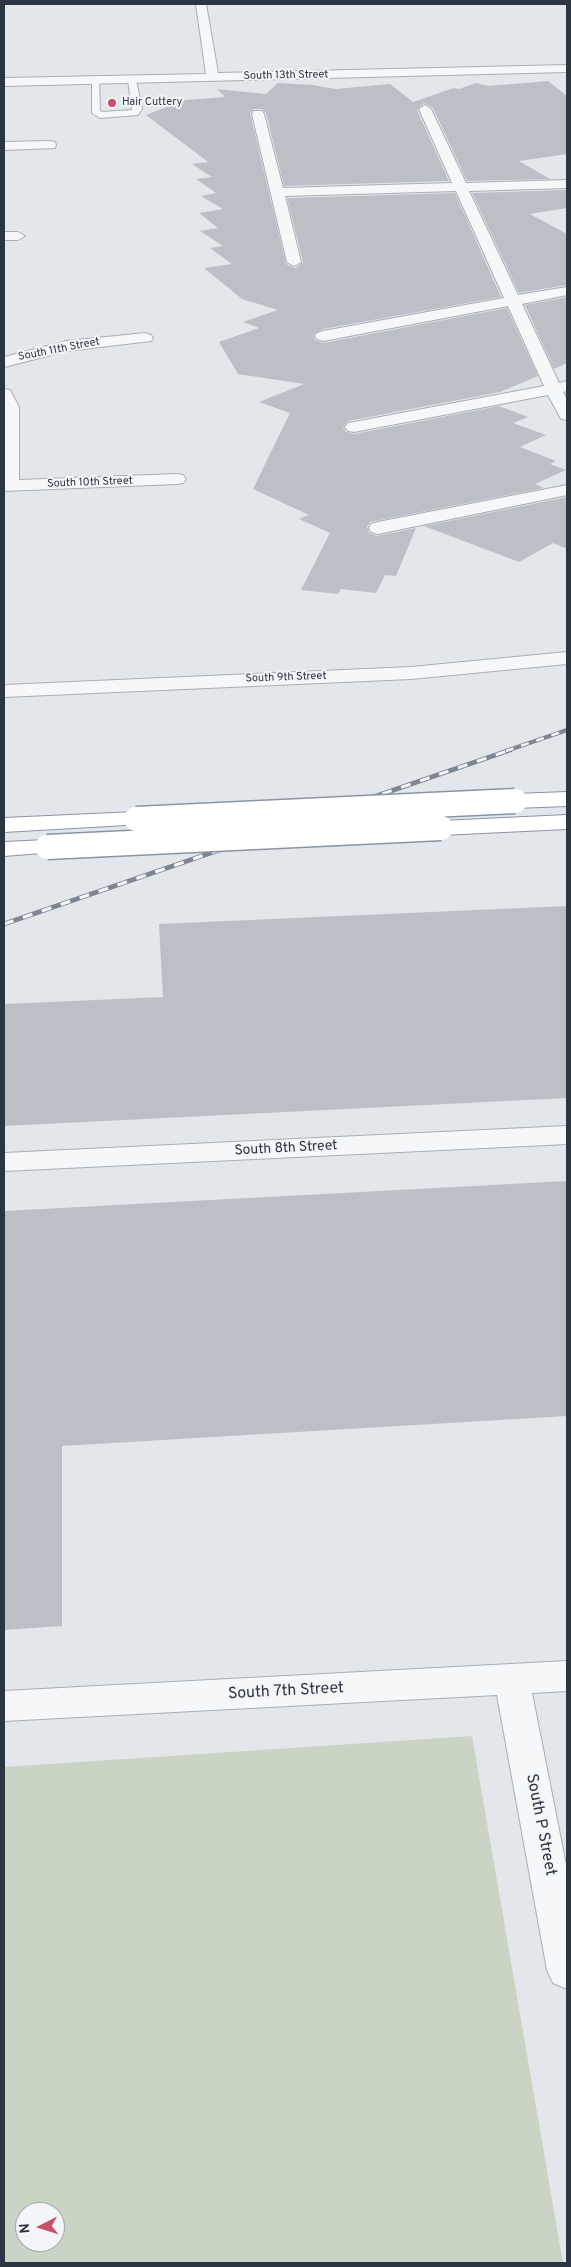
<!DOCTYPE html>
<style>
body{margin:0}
#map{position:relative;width:571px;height:2267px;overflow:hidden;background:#e3e7eb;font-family:Overpass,sans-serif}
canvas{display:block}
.frame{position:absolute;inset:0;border:5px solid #2c3642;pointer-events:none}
.north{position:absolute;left:15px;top:2202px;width:50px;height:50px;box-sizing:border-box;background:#f3f5f8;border:1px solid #a3a9af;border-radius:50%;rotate:265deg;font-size:14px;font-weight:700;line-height:20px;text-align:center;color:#2c3642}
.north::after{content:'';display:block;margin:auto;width:18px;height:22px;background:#c9506a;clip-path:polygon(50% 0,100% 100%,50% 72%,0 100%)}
</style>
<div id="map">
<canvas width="571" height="2267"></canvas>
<div class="frame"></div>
<div class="north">N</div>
</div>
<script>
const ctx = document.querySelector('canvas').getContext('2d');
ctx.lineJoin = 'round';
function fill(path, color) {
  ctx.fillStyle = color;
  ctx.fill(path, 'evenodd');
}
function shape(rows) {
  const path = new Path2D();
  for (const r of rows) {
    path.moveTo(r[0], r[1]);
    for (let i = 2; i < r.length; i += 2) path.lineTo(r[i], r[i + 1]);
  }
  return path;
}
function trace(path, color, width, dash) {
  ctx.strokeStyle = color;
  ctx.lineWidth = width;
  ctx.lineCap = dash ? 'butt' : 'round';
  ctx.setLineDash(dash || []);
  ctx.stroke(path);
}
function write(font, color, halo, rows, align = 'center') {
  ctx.font = font + ' Overpass,sans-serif';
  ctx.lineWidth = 4;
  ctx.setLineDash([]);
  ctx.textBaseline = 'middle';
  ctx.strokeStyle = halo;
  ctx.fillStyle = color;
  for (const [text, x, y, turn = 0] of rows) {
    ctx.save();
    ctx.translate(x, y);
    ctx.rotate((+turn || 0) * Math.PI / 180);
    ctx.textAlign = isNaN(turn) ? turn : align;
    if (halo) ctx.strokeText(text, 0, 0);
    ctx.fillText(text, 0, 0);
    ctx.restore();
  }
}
fill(shape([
 [472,1736,563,2263,4,2263,4,1767],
 [25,2212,55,2212,55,2242,25,2242]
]), '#cad4c5');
fill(shape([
 [548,81,567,96,567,154,519,161,550,179,467,181,433,108,424,103,417,110,449,181,284,186,266,113,262,109,254,109,250,113,286,264,295,268,303,262,287,198,455,193,501,297,323,329,313,335,315,340,323,343,507,308,538,376,500,392,348,421,343,427,346,432,354,434,499,406,528,417,513,423,546,435,520,447,556,461,550,464,566,470,535,484,544,488,370,522,367,527,369,533,377,536,416,528,396,576,385,575,376,593,341,589,338,594,301,590,330,533,299,519,309,515,253,489,290,413,259,402,304,384,238,374,219,342,259,328,243,322,278,310,242,299,204,268,232,264,210,248,223,246,200,231,218,228,199,213,223,209,201,196,216,193,196,179,212,177,192,164,208,162,146,115,185,100,225,97,217,89,266,94,278,83,313,85,336,89,390,84,413,102,454,88,459,89,476,83,489,86],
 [567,190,567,208,530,214,567,234,567,285,519,293,472,193],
 [567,297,567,363,554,369,525,305],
 [567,497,567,549,553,543,519,562,424,526],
 [567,906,567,1098,4,1126,4,1004,163,997,159,924],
 [567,1181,567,1416,62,1446,62,1626,4,1630,4,1211]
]), '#bbc0c7');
const lane = shape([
 [132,77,136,80,142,109,138,115,100,118,92,113,92,78,99,80,100,110,102,112,132,110,128,80,132,77]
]);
const street = shape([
 [196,4,206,4,218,73,567,65,567,72,4,86,4,78,206,74,196,4],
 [425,105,431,109,466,183,567,180,567,188,469,191,518,295,567,287,567,295,522,304,559,383,567,381,567,391,563,392,567,399,567,420,561,419,548,395,354,432,348,431,345,427,348,423,354,422,544,386,508,306,323,341,317,339,315,336,317,333,323,331,504,298,456,191,285,196,301,262,294,266,287,262,252,114,254,111,262,111,264,114,283,188,452,183,419,109,425,105],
 [50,141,55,142,56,145,55,148,4,150,4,142,50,141],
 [4,232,18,232,25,236,18,240,4,240,4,232],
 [145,333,151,335,153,338,151,341,67,351,4,367,4,357,67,341,145,333],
 [4,389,10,390,19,407,19,480,177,474,183,475,186,479,183,483,177,484,4,491,4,389],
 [567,485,567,495,378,534,371,532,369,528,371,524,378,522,567,485],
 [567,652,567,664,411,679,4,697,4,685,411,667,567,652],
 [567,1126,567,1144,4,1171,4,1153,567,1126],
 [567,1661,567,1691,532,1693,567,1870,567,1989,553,1983,547,1970,497,1695,4,1721,4,1691,567,1661]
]);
const highway = shape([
 [567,792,567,806,515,808,507,806,504,801,507,796,515,794,567,792],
 [136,812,144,814,147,819,144,824,4,832,4,818,136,812],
 [567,815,567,829,441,835,433,833,429,828,433,823,441,821,567,815],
 [47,840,55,842,59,847,55,852,4,856,4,842,47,840]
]);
trace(lane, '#a8aeb5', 2);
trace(street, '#a8aeb5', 2);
trace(highway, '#8b95a1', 2);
fill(lane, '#f6f7f9');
fill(street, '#f6f7f9');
fill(highway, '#fff');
const railFar1 = shape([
 [506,751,567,730]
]);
const rail = shape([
 [4,924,510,750]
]);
trace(railFar1, '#7d8794', 4);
trace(rail, '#7d8794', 5);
trace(railFar1, '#f3f5f8', 2.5, [8]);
trace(rail, '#f3f5f8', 3, [10]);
const highwayBridge = shape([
 [136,819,515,801],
 [47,847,441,828]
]);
trace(highwayBridge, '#8b95a1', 27, []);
trace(highwayBridge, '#fff', 24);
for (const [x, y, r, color] of [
 [112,103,5,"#c9506a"]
]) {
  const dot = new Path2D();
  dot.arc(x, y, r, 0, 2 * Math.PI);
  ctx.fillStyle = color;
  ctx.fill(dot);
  trace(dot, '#f3f5f8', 2);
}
write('11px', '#2c3642', '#f3f5f8', [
 ["South 13th Street",286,76,-1],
 ["South 11th Street",59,350,-11],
 ["South 10th Street",90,483,-2],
 ["South 9th Street",286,678,-2]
]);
write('11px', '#2c3642', '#f3f5f8', [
 ["Hair Cuttery",122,103]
], 'left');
write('14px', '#2c3642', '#f3f5f8', [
 ["South 8th Street",286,1149,-3]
]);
write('16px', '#2c3642', '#f3f5f8', [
 ["South 7th Street",286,1692,-3],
 ["South P Street",540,1825,79]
]);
</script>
